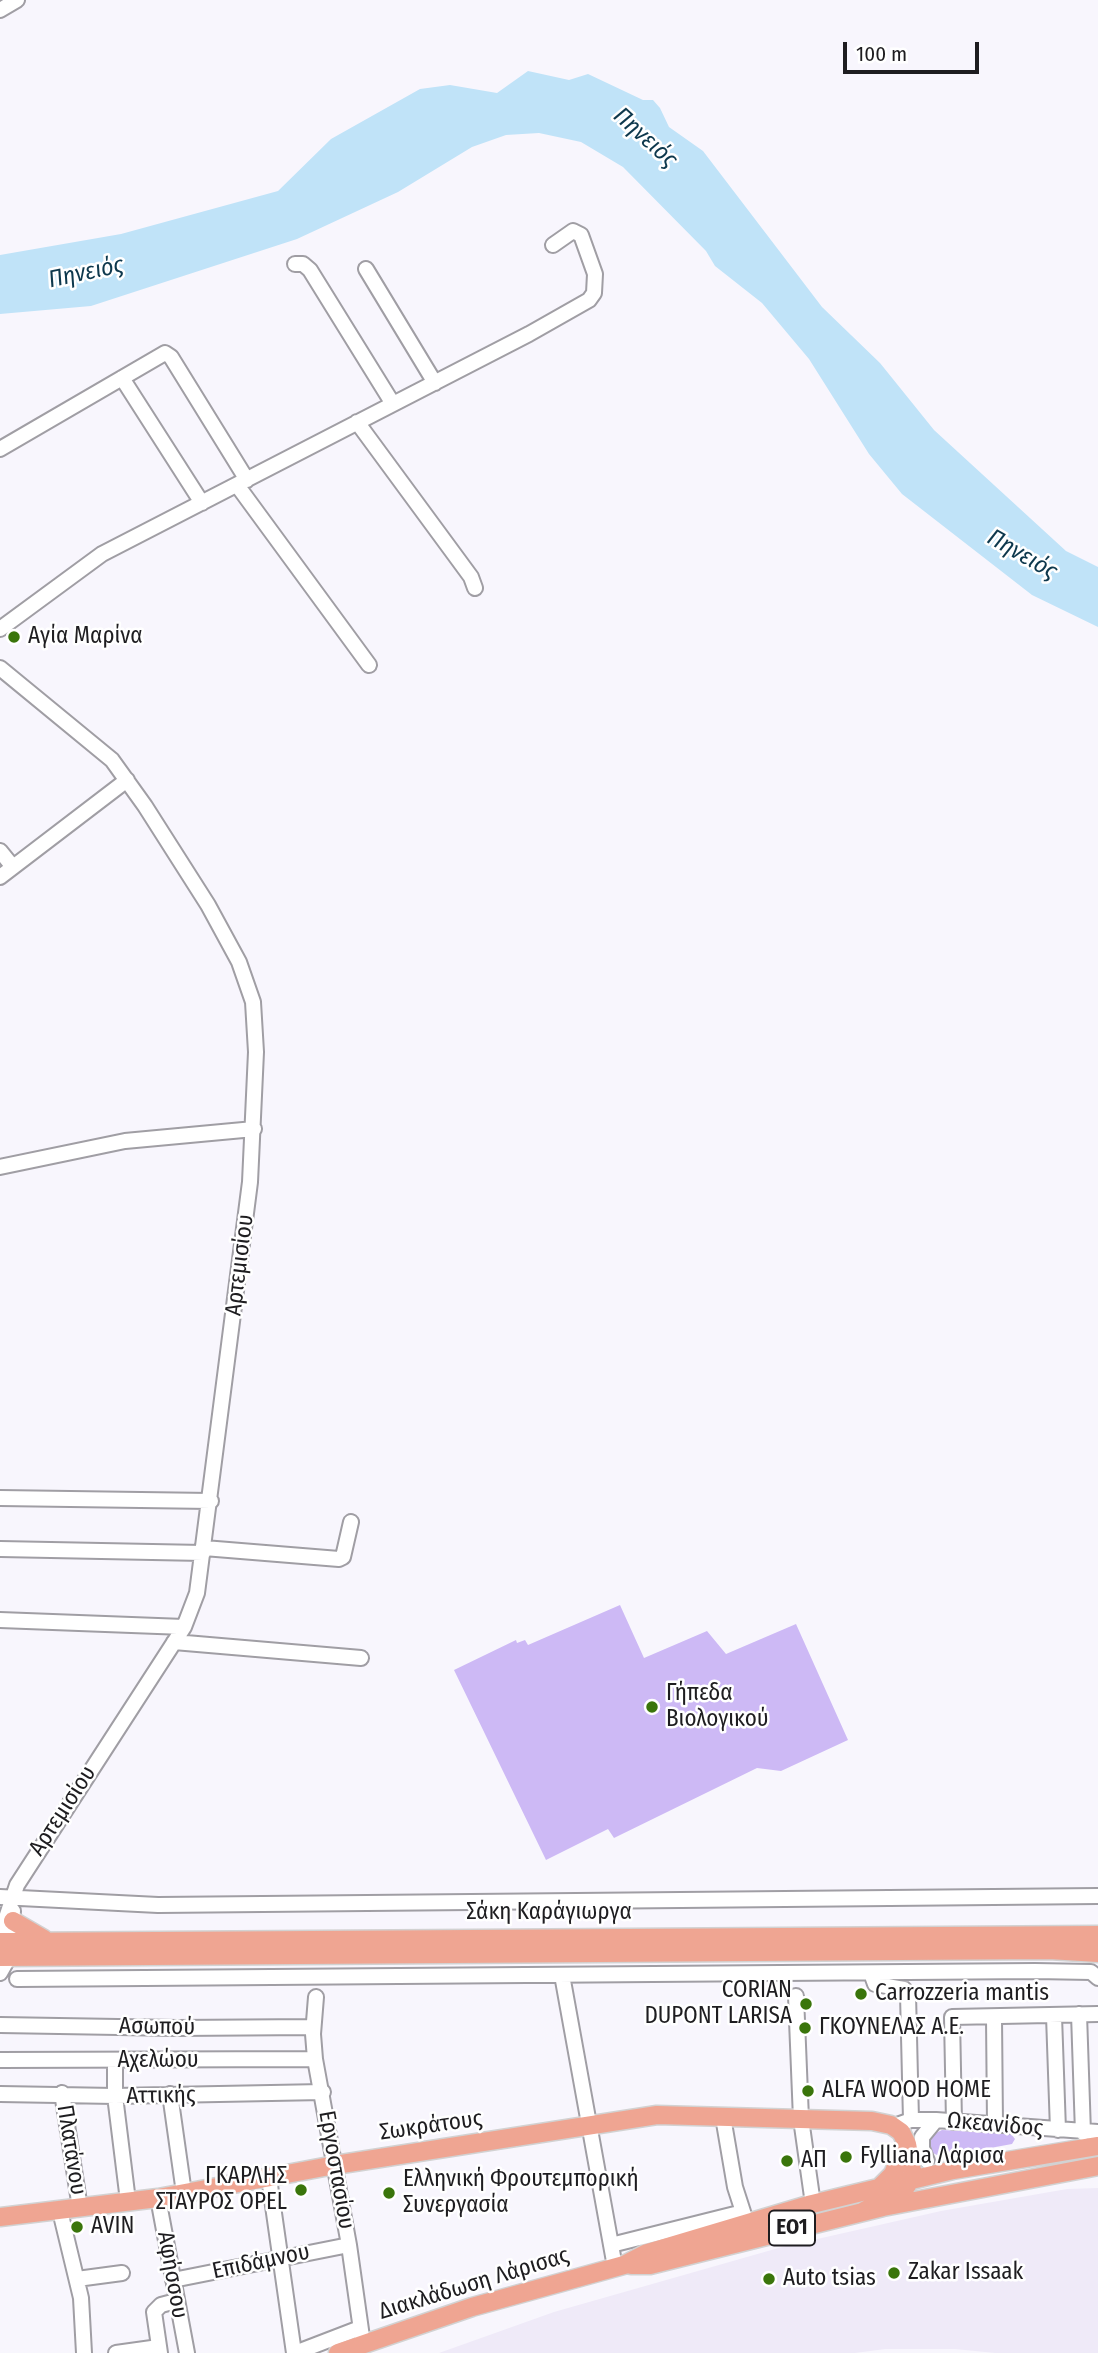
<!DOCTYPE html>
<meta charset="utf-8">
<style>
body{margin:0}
#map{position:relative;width:1098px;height:2353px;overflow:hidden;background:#f8f6fd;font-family:"Fira Sans Condensed",sans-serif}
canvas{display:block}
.scale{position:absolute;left:843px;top:42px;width:136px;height:32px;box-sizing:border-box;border:4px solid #1e1d20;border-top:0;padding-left:9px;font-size:21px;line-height:24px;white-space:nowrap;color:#1e1d20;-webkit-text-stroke:5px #fff;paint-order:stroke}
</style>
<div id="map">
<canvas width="1098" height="2353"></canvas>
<div class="scale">100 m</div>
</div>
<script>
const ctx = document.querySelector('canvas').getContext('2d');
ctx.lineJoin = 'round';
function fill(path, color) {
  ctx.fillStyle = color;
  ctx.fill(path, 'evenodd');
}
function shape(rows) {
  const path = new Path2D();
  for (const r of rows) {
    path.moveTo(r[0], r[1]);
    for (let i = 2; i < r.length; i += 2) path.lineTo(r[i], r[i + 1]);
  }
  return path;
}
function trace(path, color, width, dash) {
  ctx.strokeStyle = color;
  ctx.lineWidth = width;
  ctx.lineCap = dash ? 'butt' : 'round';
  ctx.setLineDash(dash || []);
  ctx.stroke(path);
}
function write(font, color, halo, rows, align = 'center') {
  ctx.font = font + ' "Fira Sans Condensed",sans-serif';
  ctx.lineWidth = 5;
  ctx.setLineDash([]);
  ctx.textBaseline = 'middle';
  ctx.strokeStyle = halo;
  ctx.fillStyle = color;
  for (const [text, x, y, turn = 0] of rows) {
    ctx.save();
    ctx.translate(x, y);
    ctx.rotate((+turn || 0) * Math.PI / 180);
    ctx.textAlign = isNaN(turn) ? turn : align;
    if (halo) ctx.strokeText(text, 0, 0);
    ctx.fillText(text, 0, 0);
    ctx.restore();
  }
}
fill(shape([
 [1098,2188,1098,2353,995,2353,955,2349,885,2349,855,2353,439,2353,554,2312,782,2247,941,2211,1067,2189]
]), '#efeaf8');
fill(shape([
 [620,1605,644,1658,707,1631,726,1654,796,1624,848,1740,781,1771,757,1768,614,1838,608,1829,546,1860,454,1670,516,1640,517,1643,525,1640,528,1645],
 [942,2130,1011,2134,1015,2139,1012,2144,941,2157,933,2153,929,2141,932,2135]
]), '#cdb9f5');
fill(shape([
 [528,71,569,80,588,74,643,100,653,100,660,108,669,127,703,151,822,307,880,363,934,430,1066,551,1098,567,1098,627,1032,595,902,494,869,454,809,359,762,303,715,266,706,251,623,167,581,142,539,133,506,135,472,147,398,192,297,239,91,306,0,314,0,255,121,234,278,191,331,139,420,89,450,85,497,93]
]), '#c0e3f8');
const minor = shape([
 [0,10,17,0],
 [295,264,303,264,310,270,393,404],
 [366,269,435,383],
 [122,378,202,503],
 [357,422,471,577,475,588],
 [0,449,165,353,171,357,247,480],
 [237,485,369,665],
 [0,629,102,554,529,334,589,300,594,293,595,274,581,235,573,231,553,245],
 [0,668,112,760,145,806,208,905,239,962,253,1002,256,1052,250,1182,197,1593,184,1627,17,1885,0,1936],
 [0,851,13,867],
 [0,877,127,780],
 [0,1167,125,1141,254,1129],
 [0,1498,211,1501],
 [204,1548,339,1559,343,1557,351,1522],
 [0,1549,203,1553],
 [0,1620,184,1627],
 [174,1642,361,1658],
 [0,1897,158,1905,1098,1896],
 [0,1973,9,1957,13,1911],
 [871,1973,875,1984,904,1989,908,1994,911,2120],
 [562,1975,615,2267],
 [17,1979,1035,1971,1091,1972,1098,1978],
 [796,1996,801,2119,813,2204],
 [316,1997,313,2034,315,2059,349,2245,363,2344],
 [1079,2014,1083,2133],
 [1054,2016,1058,2130],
 [994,2018,995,2124],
 [0,2025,177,2028,313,2027],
 [0,2060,315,2059],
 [115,2061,115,2096,128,2201],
 [62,2093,80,2208],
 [0,2094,115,2096,323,2092],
 [170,2094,184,2193],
 [723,2117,735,2187,745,2218],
 [954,2122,952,2017,1098,2014],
 [894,2126,911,2120,936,2120,1098,2132],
 [927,2161,922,2148,922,2137,936,2120],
 [269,2178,294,2353],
 [158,2198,187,2353],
 [60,2211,81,2298,84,2353],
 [611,2245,743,2212],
 [77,2279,122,2273],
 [173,2280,349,2245],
 [116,2353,159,2347],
 [160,2353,154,2312,161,2305,176,2301],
 [295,2353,360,2328]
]);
const major = shape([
 [13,1921,44,1939],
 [0,1942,1098,1935],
 [0,1957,1049,1950,1098,1953],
 [880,2187,893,2174,900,2156],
 [0,2217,158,2198,335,2165,657,2115,872,2121,891,2125,901,2132,907,2144,913,2176,904,2190,864,2211],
 [631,2265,650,2265,883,2207,1098,2166],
 [338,2353,472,2307,624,2265,647,2253,808,2205,953,2170,1098,2146]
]);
trace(minor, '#a09ea4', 18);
trace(major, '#d2d2d2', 21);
trace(minor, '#fff', 14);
trace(major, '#efa592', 18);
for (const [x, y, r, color] of [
 [14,637,7,"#3a750b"],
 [652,1707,7,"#3a750b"],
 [861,1994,7,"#3a750b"],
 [806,2004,7,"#3a750b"],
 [805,2028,7,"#3a750b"],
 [808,2091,7,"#3a750b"],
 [846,2157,7,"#3a750b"],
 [787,2161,7,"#3a750b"],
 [301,2190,7,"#3a750b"],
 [389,2193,7,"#3a750b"],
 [77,2227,7,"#3a750b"],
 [894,2273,7,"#3a750b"],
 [769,2279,7,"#3a750b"]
]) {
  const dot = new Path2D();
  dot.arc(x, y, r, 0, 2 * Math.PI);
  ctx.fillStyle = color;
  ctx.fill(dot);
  trace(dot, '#fff', 2.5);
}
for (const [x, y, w] of [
 [792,2228,46]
]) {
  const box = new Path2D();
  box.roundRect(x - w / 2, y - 17.5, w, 35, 5);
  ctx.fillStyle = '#fff';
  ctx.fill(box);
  trace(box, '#1e1d20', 2);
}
write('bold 21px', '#1e1d20', null, [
 ["ΕΟ1",792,2228]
]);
write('23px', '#1e1d20', '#fff', [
 ["Αγία Μαρίνα",28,637],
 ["Γήπεδα",666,1694],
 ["Βιολογικού",666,1720],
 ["CORIAN",792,1991,"right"],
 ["DUPONT LARISA",792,2017,"right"],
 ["Carrozzeria mantis",875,1994],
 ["ΓΚΟΥΝΕΛΑΣ Α.Ε.",819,2028],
 ["ALFA WOOD HOME",822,2091],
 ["Fylliana Λάρισα",860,2157],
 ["ΑΠ",801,2161],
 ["ΓΚΑΡΛΗΣ",287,2177,"right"],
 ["ΣΤΑΥΡΟΣ OPEL",287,2203,"right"],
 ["Ελληνική Φρουτεμπορική",403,2180],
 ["Συνεργασία",403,2206],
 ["AVIN",91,2227],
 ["Zakar Issaak",908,2273],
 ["Auto tsias",783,2279]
], 'left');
write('23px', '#1e1d20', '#fff', [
 ["Αρτεμισίου",240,1265,-83],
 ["Αρτεμισίου",63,1811,-57],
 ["Σάκη Καράγιωργα",549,1913],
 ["Ασωπού",157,2027,1],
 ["Αχελώου",158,2061],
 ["Αττικής",161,2096,-1],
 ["Ωκεανίδος",995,2125,5],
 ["Σωκράτους",431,2126,-8],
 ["Πλατάνου",71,2150,81],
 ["Εργοστασίου",336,2170,80],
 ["Επιδάμνου",261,2262,-12],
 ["Αφήσσου",172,2275,80],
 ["Διακλάδωση Λάρισας",474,2284,-17]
]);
write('italic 24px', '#0d384d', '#fff', [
 ["Πηνειός",645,138,42],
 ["Πηνειός",86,273,-12],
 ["Πηνειός",1022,555,30]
]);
</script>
